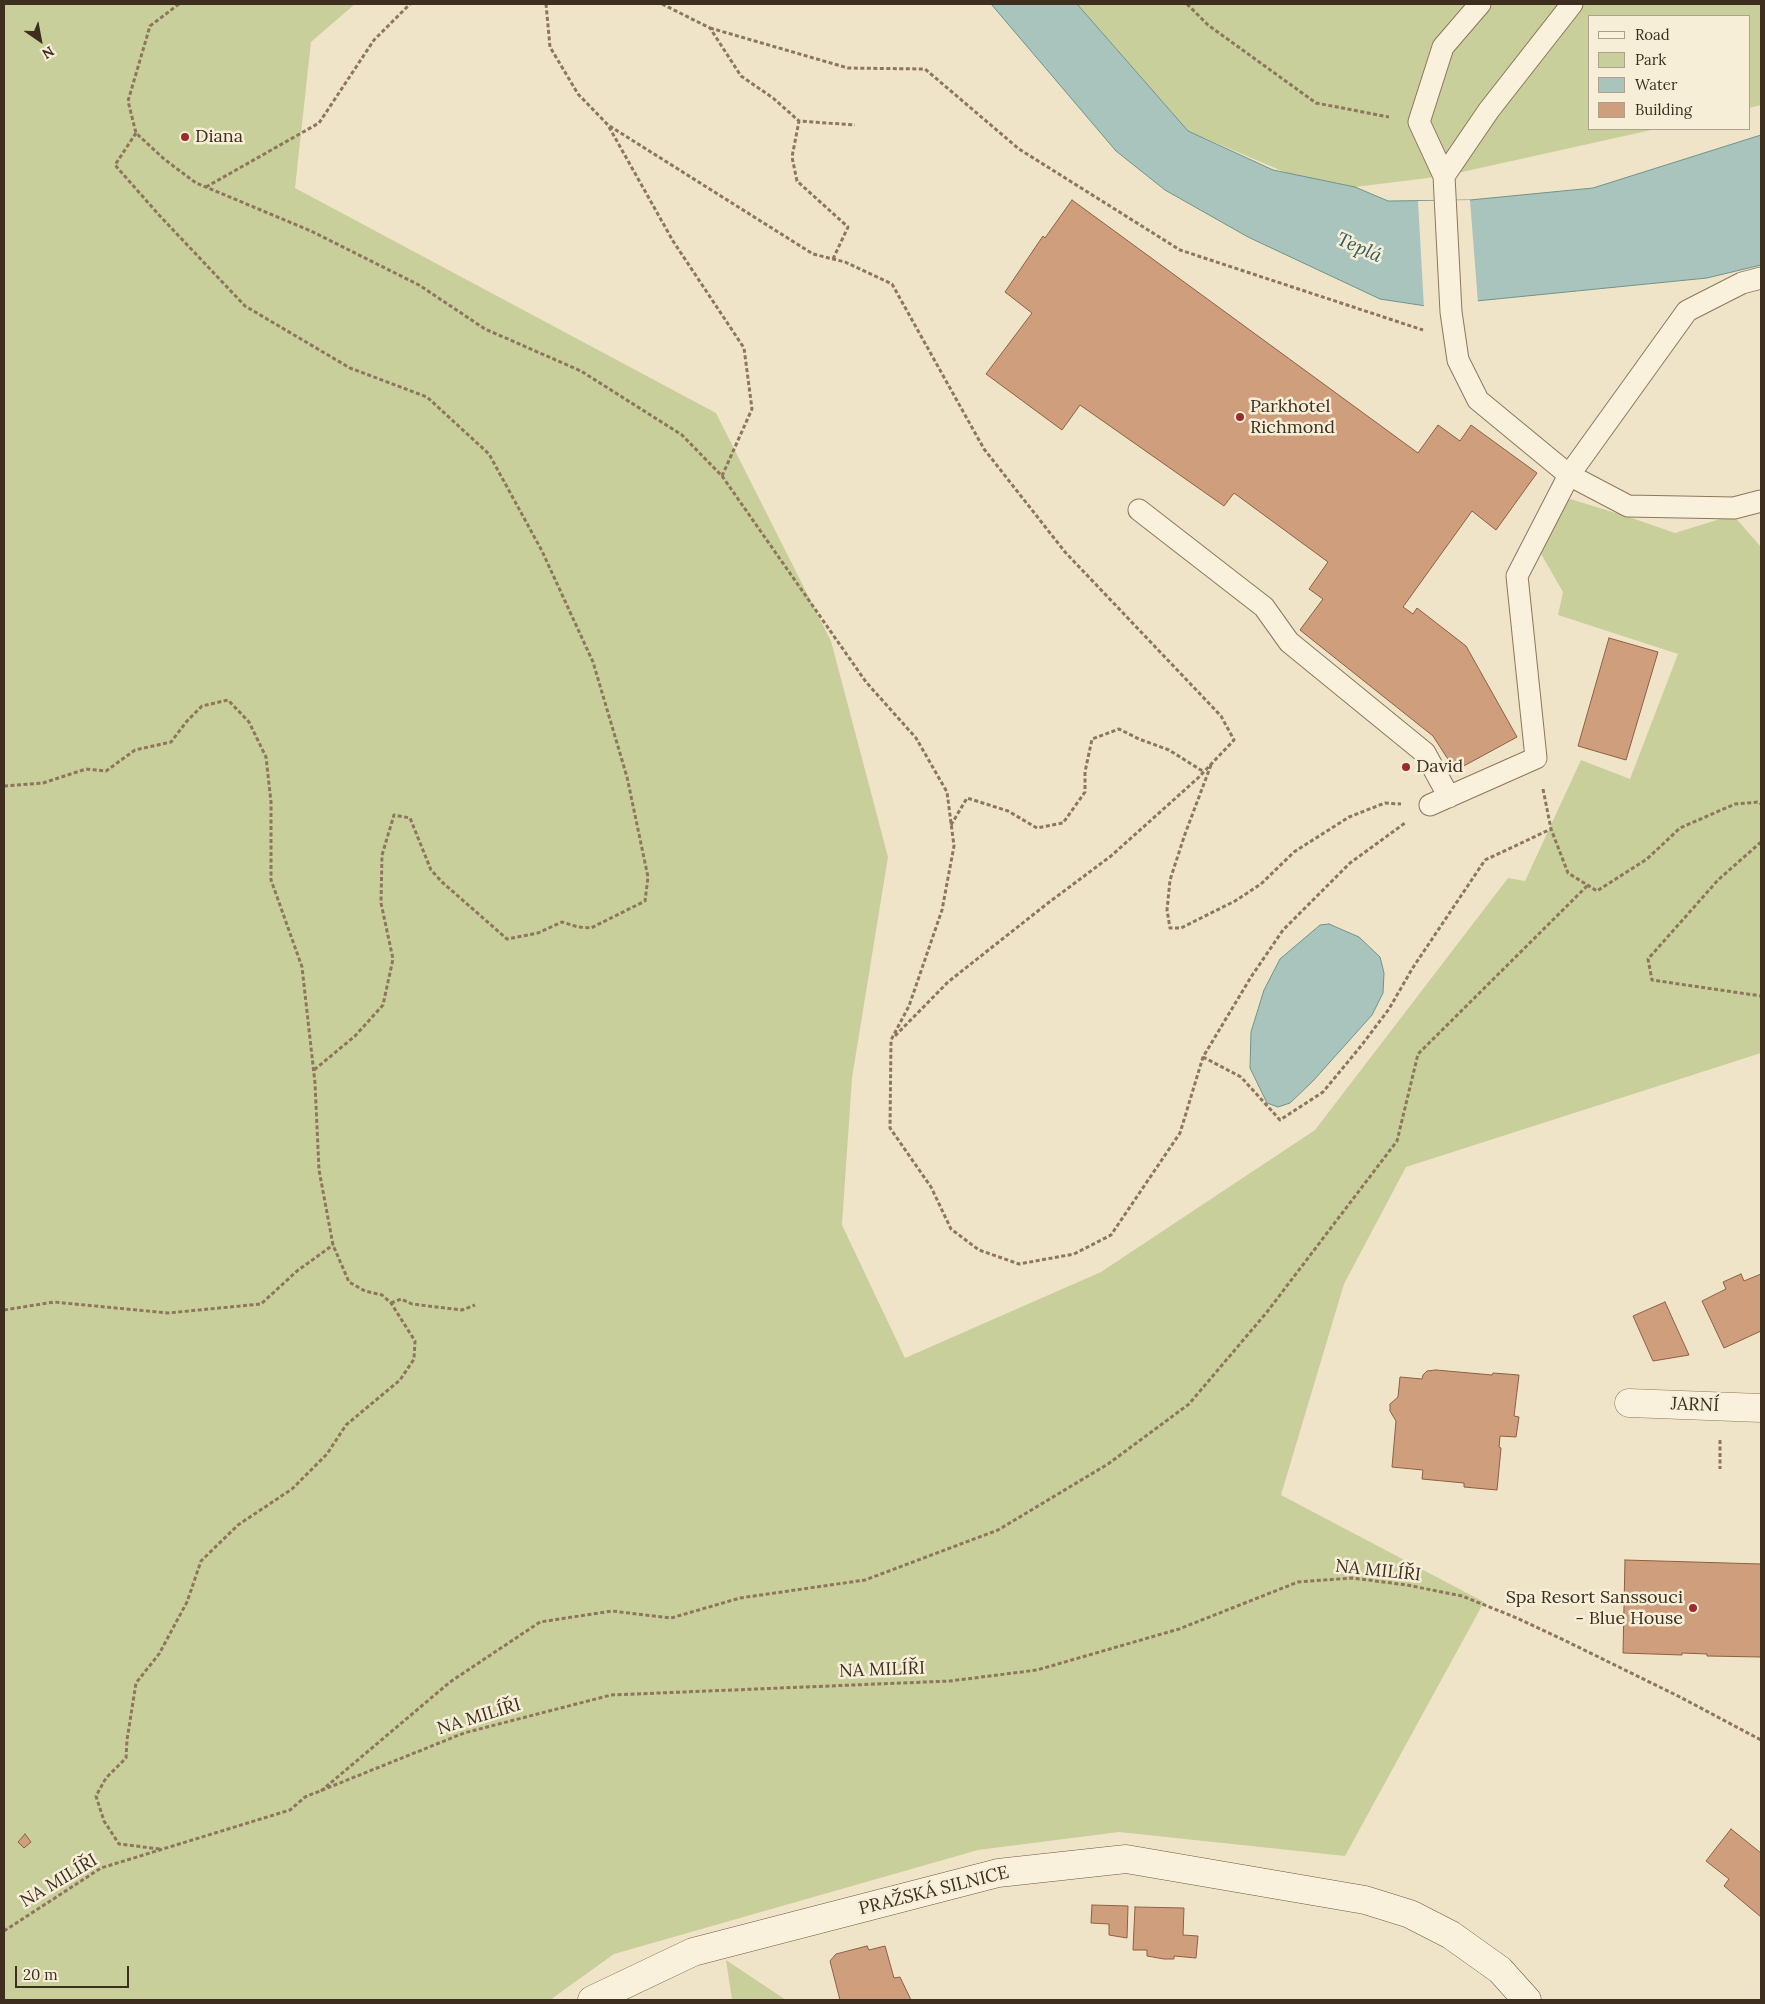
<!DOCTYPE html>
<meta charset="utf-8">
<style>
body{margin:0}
#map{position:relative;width:1765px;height:2004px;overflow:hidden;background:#f0e4c8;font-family:Lora,serif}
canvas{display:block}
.frame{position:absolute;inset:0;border:5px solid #3d2e20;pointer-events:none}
.legend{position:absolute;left:1588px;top:15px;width:162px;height:115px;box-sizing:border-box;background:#f7eed8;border:1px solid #ada18e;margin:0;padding:6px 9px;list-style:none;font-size:15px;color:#3d2e20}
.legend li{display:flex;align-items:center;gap:10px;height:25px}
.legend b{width:25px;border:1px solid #ada18e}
.north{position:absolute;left:15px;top:15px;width:50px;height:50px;-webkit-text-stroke:4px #f7eed8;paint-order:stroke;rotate:147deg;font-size:14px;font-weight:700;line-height:20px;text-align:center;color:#3d2e20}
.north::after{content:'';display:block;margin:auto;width:18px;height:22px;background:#3d2e20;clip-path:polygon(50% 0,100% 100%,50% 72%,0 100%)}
.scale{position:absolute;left:15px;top:1966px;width:114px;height:22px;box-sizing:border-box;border:2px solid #3d2e20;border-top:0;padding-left:6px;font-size:15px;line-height:18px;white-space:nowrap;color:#3d2e20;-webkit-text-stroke:4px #f7eed8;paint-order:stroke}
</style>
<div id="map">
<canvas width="1765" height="2004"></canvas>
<div class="frame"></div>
<ul class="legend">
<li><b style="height:6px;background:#faf1dc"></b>Road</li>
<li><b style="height:14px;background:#c9cf9b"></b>Park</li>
<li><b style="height:14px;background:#a9c4bc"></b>Water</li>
<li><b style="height:14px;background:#cf9f7d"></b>Building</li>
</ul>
<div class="north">N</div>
<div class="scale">20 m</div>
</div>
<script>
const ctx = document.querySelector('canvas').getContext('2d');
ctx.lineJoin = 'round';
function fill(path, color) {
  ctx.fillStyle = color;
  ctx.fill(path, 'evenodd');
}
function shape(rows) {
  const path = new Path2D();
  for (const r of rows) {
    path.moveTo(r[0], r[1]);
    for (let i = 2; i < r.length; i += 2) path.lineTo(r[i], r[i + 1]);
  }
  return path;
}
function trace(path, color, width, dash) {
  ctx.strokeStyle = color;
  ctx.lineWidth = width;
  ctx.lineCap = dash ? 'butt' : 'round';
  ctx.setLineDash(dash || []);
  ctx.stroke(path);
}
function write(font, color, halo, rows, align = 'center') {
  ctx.font = font + ' Lora,serif';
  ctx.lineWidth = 5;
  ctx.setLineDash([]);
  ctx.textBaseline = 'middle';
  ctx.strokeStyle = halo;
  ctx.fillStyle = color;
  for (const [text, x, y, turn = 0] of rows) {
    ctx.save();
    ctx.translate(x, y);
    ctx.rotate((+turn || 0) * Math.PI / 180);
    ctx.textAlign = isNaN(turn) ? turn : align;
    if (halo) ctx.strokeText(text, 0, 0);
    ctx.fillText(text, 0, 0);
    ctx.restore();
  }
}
fill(shape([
 [4,4,355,4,311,42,295,188,716,413,831,641,888,857,852,1078,842,1225,905,1358,1101,1272,1315,1130,1508,878,1525,881,1581,760,1630,779,1678,654,1558,615,1563,592,1540,552,1567,498,1629,517,1675,533,1733,515,1761,547,1761,1053,1406,1167,1344,1284,1281,1495,1484,1602,1345,1856,1119,1832,978,1850,614,1954,550,2000,4,2000],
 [1077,4,1761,4,1761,105,1749,108,1749,16,1589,16,1589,129,1656,129,1444,176,1355,187,1289,174,1188,131],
 [726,1960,786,2000,732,2000]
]), '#c9cf9b');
const water = shape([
 [991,4,1077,4,1188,131,1273,170,1355,187,1388,201,1470,200,1593,188,1761,135,1761,265,1707,278,1426,306,1380,299,1248,237,1165,190,1116,151,991,4],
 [1329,924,1359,937,1380,957,1384,973,1383,993,1372,1015,1313,1081,1290,1103,1278,1107,1267,1103,1250,1068,1251,1032,1264,990,1280,959,1320,925,1329,924]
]);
fill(water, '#a9c4bc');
trace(water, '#6f938a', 1);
fill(shape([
 [1470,200,1478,303,1424,308,1418,201]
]), '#f0e4c8');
const building = shape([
 [1072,200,1418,453,1438,425,1460,441,1471,425,1537,473,1496,530,1472,511,1403,607,1413,614,1417,608,1466,646,1517,737,1460,768,1453,767,1433,736,1300,630,1323,599,1309,589,1328,562,1234,493,1224,506,1080,405,1062,430,986,374,1032,313,1005,292,1043,236,1045,238,1072,200],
 [1609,638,1658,652,1626,760,1578,746,1609,638],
 [1741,1274,1744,1281,1761,1274,1761,1331,1724,1348,1702,1301,1726,1289,1723,1282,1741,1274],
 [1665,1302,1689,1355,1653,1361,1633,1316,1665,1302],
 [1436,1370,1492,1375,1493,1373,1519,1375,1514,1416,1519,1417,1516,1437,1500,1436,1499,1447,1501,1448,1497,1490,1464,1487,1464,1483,1422,1479,1423,1470,1392,1467,1396,1421,1390,1411,1390,1404,1398,1397,1400,1377,1422,1379,1423,1375,1427,1371,1436,1370],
 [1625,1560,1761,1564,1761,1657,1707,1656,1707,1654,1682,1653,1682,1655,1623,1653,1625,1560],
 [1731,1829,1761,1853,1761,1917,1724,1886,1729,1879,1706,1861,1731,1829],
 [25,1834,31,1842,24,1848,18,1842,25,1834],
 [1092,1905,1128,1906,1127,1938,1109,1935,1109,1924,1091,1923,1092,1905],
 [1135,1907,1184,1908,1183,1935,1198,1936,1196,1958,1174,1956,1174,1959,1164,1959,1147,1956,1147,1950,1133,1950,1135,1907],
 [867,1946,869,1950,885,1946,894,1978,900,1977,911,2000,840,2000,830,1961,836,1954,867,1946]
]);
fill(building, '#cf9f7d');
trace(building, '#8d5f41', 1);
const lane = shape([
 [1480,4,1443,47,1419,122,1444,176,1451,312,1458,360,1478,400,1569,475,1628,506,1734,508,1761,501],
 [1444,176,1489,110,1572,4],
 [1139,510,1264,607,1289,642,1425,753,1449,797],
 [1430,805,1536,758,1517,576,1569,475,1687,311,1742,283,1761,278]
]);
const street = shape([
 [1629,1403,1761,1408]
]);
const secondary = shape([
 [592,2000,693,1952,998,1873,1126,1859,1365,1900,1410,1914,1451,1935,1500,1970,1527,2000]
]);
trace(lane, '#8d765c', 23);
trace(street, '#8d765c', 29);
trace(secondary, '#6f573f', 29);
trace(shape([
 [179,4,150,26,128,101,136,133,164,159,196,183,311,231,419,285,485,329,581,371,682,435,722,476,866,682,916,738,947,792,954,846,942,910,909,1006,891,1040,890,1128,931,1187,951,1229,979,1250,1019,1264,1074,1254,1111,1235,1180,1133,1203,1057,1251,977,1283,930,1350,863,1405,823],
 [546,4,550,47,578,94,608,125,813,254,845,262,892,284,984,449,1065,552,1221,716,1234,740,1198,778,1111,856,1048,903,948,982,894,1037],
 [662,4,710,28,741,76,773,98,799,121],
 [1187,4,1208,25,1316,103,1389,117],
 [710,28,848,68,925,69,1019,149,1180,250,1423,330],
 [609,127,673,241,744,348,752,409,722,476],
 [136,133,115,165,159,215,245,306,350,368,427,397,489,454,542,551,593,662,627,777,648,877,645,901,591,928,578,927,562,922,538,933,507,939,442,882,431,870,410,818,394,815,382,855,381,903,393,959,383,1005,355,1036,314,1070],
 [206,187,319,123,374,40,410,4],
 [833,259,848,227,797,181,792,157,799,121,855,125],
 [1211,765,1185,834,1170,880,1167,910,1170,928,1181,928,1235,901,1261,884,1294,852,1349,817,1385,803,1401,804],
 [4,786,43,783,86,769,106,771,135,750,171,742,187,721,202,706,228,700,249,722,266,757,271,802,271,880,302,967,315,1083,319,1170,333,1245,349,1282,365,1291,382,1295,391,1303,415,1341,414,1359,400,1380,346,1425,327,1454,292,1489,238,1525,201,1561,187,1602,159,1654,136,1683,127,1740,126,1758,106,1778,96,1796,104,1821,119,1844,160,1849],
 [1543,789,1551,829,1568,873,1597,891,1647,859,1680,828,1735,804,1759,802,1761,804],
 [951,825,967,798,1008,811,1037,828,1063,823,1085,792,1085,772,1092,739,1119,729,1139,739,1169,750,1204,772],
 [1761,842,1718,880,1648,959,1652,980,1761,996],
 [1203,1057,1241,1077,1280,1120,1323,1092,1361,1046,1389,1009,1412,969,1485,860,1551,829],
 [391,1303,401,1299,412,1304,462,1310,475,1305],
 [4,1310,54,1302,168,1313,261,1304,297,1271,333,1245],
 [1720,1440,1720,1469],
 [321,1791,450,1682,540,1622,612,1611,671,1618,740,1598,865,1580,998,1530,1108,1464,1189,1404,1267,1312,1397,1141,1418,1054,1588,885],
 [4,1931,101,1868,290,1810,305,1797,464,1733,611,1695,950,1681,1037,1670,1179,1629,1298,1582,1352,1578,1407,1585,1462,1596,1517,1618,1570,1643,1680,1697,1761,1740]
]), '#8d765c', 3, [4, 2.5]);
trace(lane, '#faf1dc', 21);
trace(street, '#faf1dc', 28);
trace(secondary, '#faf1dc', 28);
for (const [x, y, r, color] of [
 [185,137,5,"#9e2a2b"],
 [1240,417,5,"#9e2a2b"],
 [1406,767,5,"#9e2a2b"],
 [1693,1608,5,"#9e2a2b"]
]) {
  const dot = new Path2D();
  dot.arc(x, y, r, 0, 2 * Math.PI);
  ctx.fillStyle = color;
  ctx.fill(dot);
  trace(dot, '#f7eed8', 2);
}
write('18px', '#3d2e20', '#f7eed8', [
 ["Diana",195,137],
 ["Parkhotel",1250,407],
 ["Richmond",1250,428],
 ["David",1416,767],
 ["Spa Resort Sanssouci",1683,1598,"right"],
 ["- Blue House",1683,1619,"right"]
], 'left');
write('18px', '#3d2e20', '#f7eed8', [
 ["JARNÍ",1695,1405,2],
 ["NA MILÍŘI",1378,1571,6],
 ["NA MILÍŘI",882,1670,-2],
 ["NA MILÍŘI",479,1717,-17],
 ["NA MILÍŘI",59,1881,-31],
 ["PRAŽSKÁ SILNICE",934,1891,-14]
]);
write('italic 19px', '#2f5d5a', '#f7eed8', [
 ["Teplá",1359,248,24]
]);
</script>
